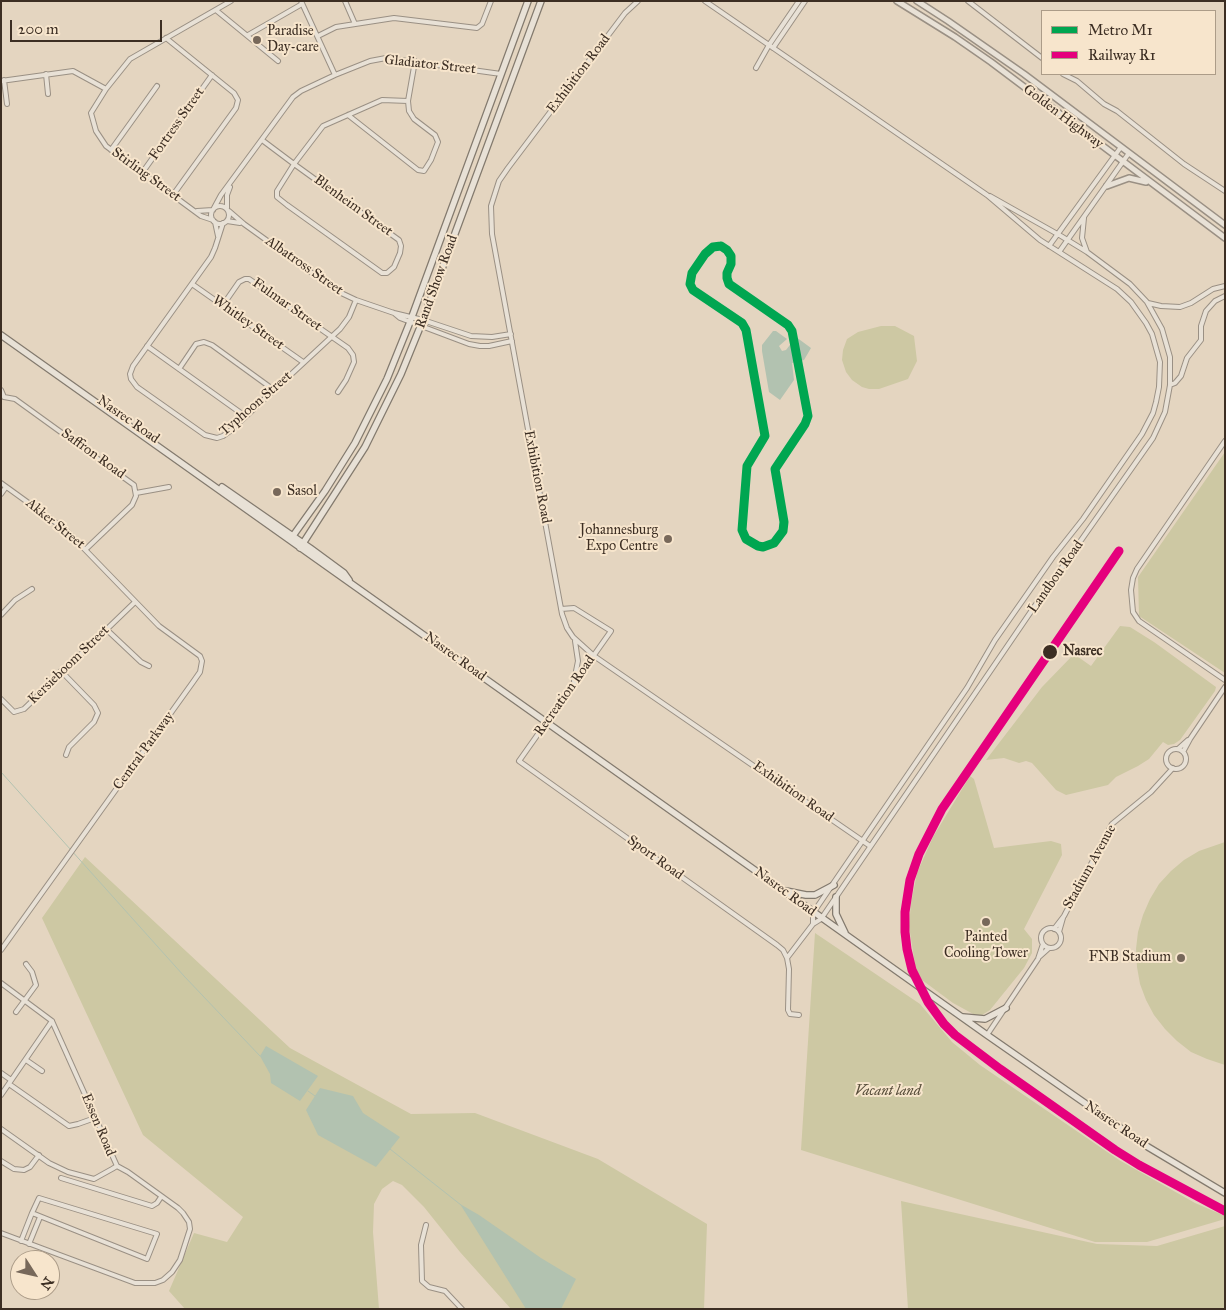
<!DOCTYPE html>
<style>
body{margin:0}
#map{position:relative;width:1226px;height:1310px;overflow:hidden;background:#e4d5c0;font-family:"IM FELL Great Primer",serif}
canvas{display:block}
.frame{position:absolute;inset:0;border:2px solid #3c2e23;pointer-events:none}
.legend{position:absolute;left:1041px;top:10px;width:175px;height:65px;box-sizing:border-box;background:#f7e5cc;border:1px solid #ac9c88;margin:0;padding:6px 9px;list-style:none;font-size:15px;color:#3c2e23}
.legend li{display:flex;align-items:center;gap:10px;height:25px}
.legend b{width:25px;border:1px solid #ac9c88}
.north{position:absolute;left:10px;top:1250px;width:50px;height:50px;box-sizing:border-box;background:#f7e5cc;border:1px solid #ac9c88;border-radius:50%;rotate:125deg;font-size:14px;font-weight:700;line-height:20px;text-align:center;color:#3c2e23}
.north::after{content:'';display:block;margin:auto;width:18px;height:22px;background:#77685a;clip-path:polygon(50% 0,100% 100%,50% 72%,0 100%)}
.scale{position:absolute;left:10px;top:20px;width:152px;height:22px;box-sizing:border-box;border:2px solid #3c2e23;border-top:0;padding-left:6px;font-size:15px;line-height:18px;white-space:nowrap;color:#3c2e23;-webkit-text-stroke:4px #f7e5cc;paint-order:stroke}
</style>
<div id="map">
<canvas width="1226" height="1310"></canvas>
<div class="frame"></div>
<ul class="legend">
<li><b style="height:6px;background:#00a651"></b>Metro M1</li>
<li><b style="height:6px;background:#e5007d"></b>Railway R1</li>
</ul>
<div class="north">N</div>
<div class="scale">200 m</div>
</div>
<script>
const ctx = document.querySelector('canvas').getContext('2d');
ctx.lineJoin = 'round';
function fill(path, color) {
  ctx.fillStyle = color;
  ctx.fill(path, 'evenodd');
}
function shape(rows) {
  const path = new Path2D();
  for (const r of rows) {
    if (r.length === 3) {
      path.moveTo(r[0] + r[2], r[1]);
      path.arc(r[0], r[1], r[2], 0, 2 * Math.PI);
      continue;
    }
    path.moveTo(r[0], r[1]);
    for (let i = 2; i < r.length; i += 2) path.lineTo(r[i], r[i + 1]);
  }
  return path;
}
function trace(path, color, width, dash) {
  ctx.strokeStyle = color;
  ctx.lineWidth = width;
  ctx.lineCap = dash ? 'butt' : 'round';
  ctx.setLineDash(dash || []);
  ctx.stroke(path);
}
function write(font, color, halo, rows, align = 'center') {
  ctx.font = font + ' "IM FELL Great Primer",serif';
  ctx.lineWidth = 4;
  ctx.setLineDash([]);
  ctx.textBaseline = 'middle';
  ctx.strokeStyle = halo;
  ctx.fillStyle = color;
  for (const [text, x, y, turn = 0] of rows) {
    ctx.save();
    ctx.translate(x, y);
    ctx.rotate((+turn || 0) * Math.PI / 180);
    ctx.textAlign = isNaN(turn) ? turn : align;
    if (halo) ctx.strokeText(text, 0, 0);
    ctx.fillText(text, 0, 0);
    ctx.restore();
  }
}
fill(shape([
 [881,326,895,326,914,336,917,361,908,379,879,389,869,389,862,387,852,380,846,372,842,360,843,350,847,339,858,332],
 [1225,452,1225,673,1139,616,1138,577],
 [1120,626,1130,627,1154,642,1216,687,1215,691,1180,740,1174,744,1168,745,1163,742,1149,759,1138,766,1116,777,1108,785,1066,795,1056,790,1032,763,1026,761,1019,763,1004,758,986,760,1042,687,1074,654,1091,666],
 [970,776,974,779,994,848,1051,841,1061,844,1062,855,1024,929,1032,939,1032,953,1024,968,990,1010,982,1015,975,1015,953,1003,922,980,916,971,909,926,911,903,917,873,933,837],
 [1225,842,1225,1065,1207,1059,1191,1052,1177,1041,1165,1029,1154,1015,1146,1000,1140,984,1137,967,1136,949,1138,932,1143,915,1150,899,1159,884,1171,871,1184,860,1199,851],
 [85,857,290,1048,411,1114,475,1113,598,1159,707,1224,704,1309,511,1309,460,1252,424,1207,402,1185,393,1181,382,1189,374,1204,373,1232,379,1309,185,1309,169,1291,194,1233,227,1242,243,1217,143,1135,42,918],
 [815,933,920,1004,952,1042,980,1065,1119,1160,1195,1203,1225,1216,1225,1219,1147,1242,1095,1242,801,1150],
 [901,1201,1097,1244,1157,1246,1225,1226,1225,1309,908,1309]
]), '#cdc8a3');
fill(shape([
 [773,331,776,331,787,339,779,346,782,351,786,350,796,337,811,348,804,360,792,363,794,380,780,400,769,392,762,351,762,345],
 [266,1046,318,1076,300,1101,271,1083,270,1074,260,1056],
 [320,1088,353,1096,363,1113,400,1137,376,1167,318,1135,306,1110],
 [460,1204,479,1215,541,1258,576,1279,561,1309,526,1309]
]), '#b2c2b0');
trace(shape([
 [1,772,184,976,260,1056],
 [308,1091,315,1096],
 [390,1149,461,1205]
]), '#b2c2b0', 1);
const minor = shape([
 [301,1,335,75],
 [345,1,355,24],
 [638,1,625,13,508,168,499,181,491,206,492,234,562,614,567,628,573,637,594,656,870,846],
 [705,1,987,195,1040,240,1117,289,1131,302,1146,323,1152,334,1160,362,1159,387,1156,402,1153,413,1142,434,1083,519,1053,557,995,640,967,688,813,913,813,924],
 [968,1,1042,58],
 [217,11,278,61],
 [248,35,302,4],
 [318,36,336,27,394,18,477,28,482,24,491,1],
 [166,38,234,93,238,100,236,108,173,195],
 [773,48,805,1],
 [756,68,769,45,799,1],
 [46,74,48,94],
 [1063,74,1077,81,1104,104,1117,111,1184,164,1225,191],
 [4,80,7,104],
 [1,81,73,71,106,89],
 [348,115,418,170,424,171,431,160,438,142,435,135,414,119,409,111,408,101,415,61],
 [262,140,294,164,399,240,401,246,400,253,394,267,387,273,382,273,287,205,277,197,277,191,294,164,323,126,382,100,408,101],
 [111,150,157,86],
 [142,173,212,75],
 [220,215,9],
 [214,208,221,195,293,97,301,91,335,75,370,61,386,58,501,74],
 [227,208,227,195,230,187],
 [197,211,213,210],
 [229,211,244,224,337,291,356,300,394,313,423,320,471,336,492,337,511,334],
 [1084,218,1082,238,1087,252],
 [213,220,201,216,106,146,96,131,91,113,106,89,130,59,231,1],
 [227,221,240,223],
 [215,222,218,236],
 [223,223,215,248,211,257,133,366,130,374,131,379,137,387,205,435,217,438,223,436,230,431,340,329,349,317,356,300],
 [1049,246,1121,147],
 [1059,252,1129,153],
 [192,284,303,362],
 [1148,303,1161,306,1180,307,1191,303,1213,289,1225,286],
 [223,305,239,282,245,279,249,279,348,348,353,355,354,362,346,380,338,392],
 [394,313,400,318,469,344,480,346,489,346,512,341],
 [147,346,245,416],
 [179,369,196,344,204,342,212,345,274,390],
 [1170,385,1175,383,1181,376,1187,358,1201,340,1201,326,1206,311,1215,301,1225,296],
 [1,390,4,397],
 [4,397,15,399,134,485,136,496,132,505,86,549],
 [1225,441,1137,569,1133,578,1131,590,1133,612,1139,621,1225,680],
 [1,483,66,530,159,626,200,656,202,661,200,672,193,682,1,950],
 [136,493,169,487],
 [1,494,6,487],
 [561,609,574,608,611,631,519,761,777,945,783,950,787,958],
 [1,615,15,600,32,589],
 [106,629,141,662,149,666],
 [61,671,94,705,98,713,94,722,69,747,66,755],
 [574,681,578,661,575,641],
 [1,699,14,712,24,709,135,602],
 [1178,749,1188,740],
 [1176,759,10],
 [1183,752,1190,739,1225,687],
 [1051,938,10],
 [1054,929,1064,916,1112,824,1151,792,1173,768],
 [1059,932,1063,918],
 [1039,957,1049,948],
 [1,983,52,1021,117,1166],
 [16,1012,36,985,32,972,26,964],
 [799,1015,790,1014,788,1010,789,969,787,958,813,924,821,919,1032,610,1153,438,1165,412,1170,385,1170,357,1162,329,1147,302,1130,284,1087,252,1061,236,990,196],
 [987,1035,1038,959,1043,944],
 [26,1060,42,1071],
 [1,1073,11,1080],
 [9,1084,69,1126,78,1124,95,1118],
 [1,1095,52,1021],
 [1,1129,49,1163,68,1172,94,1179,112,1169,117,1166],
 [1,1161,14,1169,24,1170,30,1167,39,1155],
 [61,1178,152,1206,157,1203,161,1197],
 [426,1225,421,1245,422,1281,429,1287,445,1291,462,1309],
 [1,1233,135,1283,155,1283,163,1280,172,1272,180,1260,190,1229,189,1222,183,1213,178,1208,128,1172,117,1166],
 [21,1241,32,1213,39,1198,157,1234,147,1259,32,1213],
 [29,1244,40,1217]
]);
const tertiary = shape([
 [897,1,955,37,991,62,1225,238],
 [917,1,948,21,1024,74,1225,225],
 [1107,186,1129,178,1146,182]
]);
const secondary = shape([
 [1,335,987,1035,1148,1147,1225,1193],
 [222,487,310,548,344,573,349,580],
 [290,540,325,491,355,443,387,379,410,322,528,1],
 [300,548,365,447,401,374,423,320,541,1],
 [786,891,806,895,815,895,834,885],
 [836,897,836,914,845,933],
 [963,1017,985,1019,1006,1008]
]);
trace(minor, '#9a9084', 6);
trace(tertiary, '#9a9084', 8);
trace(secondary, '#837a6e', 8);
trace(minor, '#e8e1d6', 4);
trace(tertiary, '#e8e1d6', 5);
trace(secondary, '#e8e1d6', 5.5);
trace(shape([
 [1119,551,942,809,919,854,910,880,905,912,905,932,907,949,912,970,928,1002,944,1024,955,1035,1000,1069,1115,1150,1139,1165,1225,1211]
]), '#e5007d', 9);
trace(shape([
 [721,246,727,250,731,256,731,264,727,273,727,278,729,284,788,325,792,331,808,416,805,424,775,469,784,522,783,531,774,543,763,547,758,546,746,539,742,530,747,466,765,436,746,330,742,323,693,290,690,284,692,273,705,254,713,247,721,246]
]), '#00a651', 9);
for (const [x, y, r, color] of [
 [257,40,5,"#77685a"],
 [277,492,5,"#77685a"],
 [668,539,5,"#77685a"],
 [1050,652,8,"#3c2e23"],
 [986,922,5,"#77685a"],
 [1181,958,5,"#77685a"]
]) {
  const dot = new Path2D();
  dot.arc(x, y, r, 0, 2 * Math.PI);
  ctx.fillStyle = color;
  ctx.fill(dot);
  trace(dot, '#f7e5cc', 2);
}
write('14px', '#3c2e23', '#f7e5cc', [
 ["Paradise",267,32],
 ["Day-care",267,48],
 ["Sasol",287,492],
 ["Johannesburg",658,531,"right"],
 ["Expo Centre",658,547,"right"],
 ["Painted",986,938,"center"],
 ["Cooling Tower",986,954,"center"],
 ["FNB Stadium",1171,958,"right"]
], 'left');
write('14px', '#3c2e23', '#f7e5cc', [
 ["Gladiator Street",430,65,6],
 ["Exhibition Road",579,74,-53],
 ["Golden Highway",1063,117,37],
 ["Fortress Street",177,124,-55],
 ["Stirling Street",146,175,36],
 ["Blenheim Street",353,206,36],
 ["Albatross Street",304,266,35],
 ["Rand Show Road",437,282,-70],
 ["Fulmar Street",287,305,35],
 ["Whitley Street",248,323,35],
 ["Typhoon Street",256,404,-41],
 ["Nasrec Road",128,420,35],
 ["Saffron Road",93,454,36],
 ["Exhibition Road",537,477,79],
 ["Akker Street",55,524,39],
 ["Landbou Road",1056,577,-55],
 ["Nasrec Road",455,657,36],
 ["Kersieboom Street",69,665,-44],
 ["Recreation Road",565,696,-55],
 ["Central Parkway",144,751,-54],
 ["Exhibition Road",793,792,35],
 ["Sport Road",655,858,36],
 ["Stadium Avenue",1090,867,-61],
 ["Nasrec Road",785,892,36],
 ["Essen Road",98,1125,67],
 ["Nasrec Road",1116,1125,34]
]);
write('bold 14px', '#3c2e23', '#f7e5cc', [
 ["Nasrec",1063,652]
], 'left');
write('italic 14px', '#554b38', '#f7e5cc', [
 ["Vacant land",888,1092]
]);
</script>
